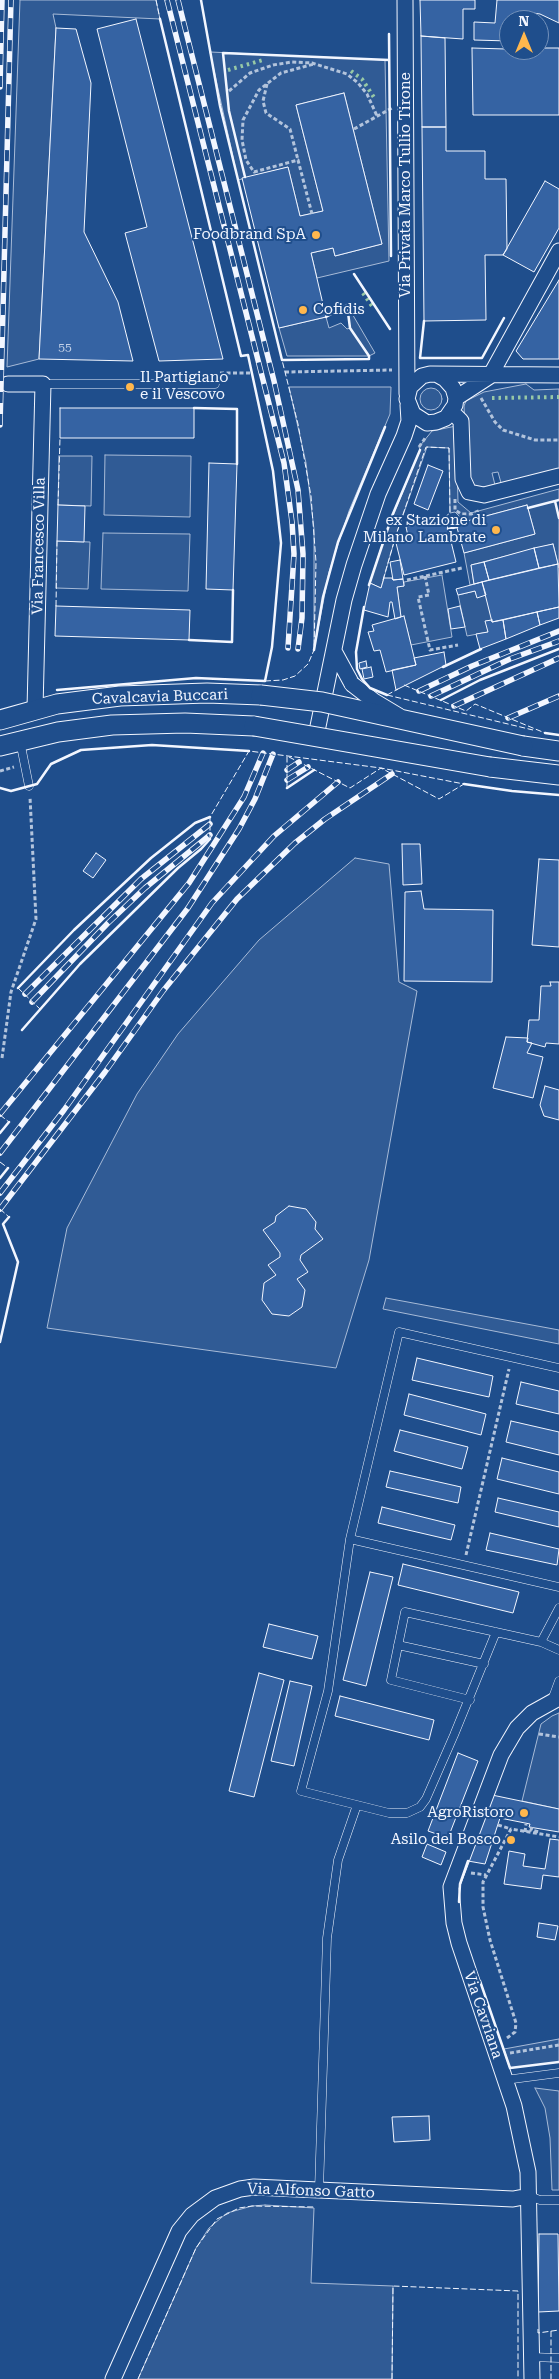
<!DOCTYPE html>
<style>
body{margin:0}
#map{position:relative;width:559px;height:2379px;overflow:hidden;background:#1f4e8c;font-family:"Roboto Serif",serif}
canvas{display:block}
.north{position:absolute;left:499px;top:10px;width:50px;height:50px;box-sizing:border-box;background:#1f4e8c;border:1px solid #7391ba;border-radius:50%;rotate:0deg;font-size:14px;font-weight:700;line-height:20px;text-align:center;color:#f2f6ff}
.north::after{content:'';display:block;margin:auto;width:18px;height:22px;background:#ffb74d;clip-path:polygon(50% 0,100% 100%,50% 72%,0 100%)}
</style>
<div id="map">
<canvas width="559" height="2379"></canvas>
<div class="north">N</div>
</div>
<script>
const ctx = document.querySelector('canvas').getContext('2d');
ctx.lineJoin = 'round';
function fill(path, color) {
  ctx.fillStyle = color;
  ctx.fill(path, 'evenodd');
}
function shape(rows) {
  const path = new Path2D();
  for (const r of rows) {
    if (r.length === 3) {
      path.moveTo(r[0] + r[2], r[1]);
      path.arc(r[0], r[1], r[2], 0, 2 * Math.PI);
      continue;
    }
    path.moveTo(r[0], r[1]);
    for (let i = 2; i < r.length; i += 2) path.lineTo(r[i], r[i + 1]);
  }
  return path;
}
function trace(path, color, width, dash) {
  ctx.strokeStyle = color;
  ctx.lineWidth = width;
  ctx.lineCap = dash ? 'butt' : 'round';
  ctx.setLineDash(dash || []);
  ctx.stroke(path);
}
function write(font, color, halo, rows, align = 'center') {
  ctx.font = font + ' "Roboto Serif",serif';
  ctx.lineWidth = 4;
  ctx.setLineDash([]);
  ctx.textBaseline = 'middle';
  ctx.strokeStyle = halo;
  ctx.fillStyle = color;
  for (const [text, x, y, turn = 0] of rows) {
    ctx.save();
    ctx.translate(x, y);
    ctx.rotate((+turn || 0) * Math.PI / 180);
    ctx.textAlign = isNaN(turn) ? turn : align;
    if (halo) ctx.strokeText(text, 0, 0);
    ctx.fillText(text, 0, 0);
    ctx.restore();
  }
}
const built = shape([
 [20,0,156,0,160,19,53,14,56,28,39,359,7,367,20,0],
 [210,52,385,60,389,261,317,278,311,253,333,248,335,256,382,244,344,93,296,105,323,211,300,216,288,167,238,180,210,52],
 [347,305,375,353,369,356,287,356,279,328,326,317,329,328,341,323,347,329,350,328,347,305],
 [526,384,534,390,559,389,559,476,503,490,498,472,492,473,495,485,488,488,474,487,467,478,464,406,466,401,484,392,526,384],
 [289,387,391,387,390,414,349,511,329,572,314,650,314,529,306,463,289,387],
 [431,399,11],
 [456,426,458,502,471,513,559,489,559,500,555,501,559,518,559,568,553,544,471,565,474,584,470,585,464,553,535,534,527,505,456,524,459,516,455,512,450,513,449,448,427,447,396,535,381,588,370,583,384,538,420,450,419,447,432,431,456,426],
 [105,455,191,456,190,517,104,515,105,455],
 [59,456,92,456,91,506,58,505,59,456],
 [103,533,190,534,188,591,101,589,103,533],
 [57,541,90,542,88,589,56,588,57,541],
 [442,575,452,637,411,645,404,617,401,617,397,587,404,586,404,582,442,575],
 [475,591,477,597,486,595,492,620,486,621,488,632,467,636,458,595,475,591],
 [355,858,389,864,399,982,417,991,369,1260,336,1368,47,1328,67,1228,137,1094,178,1034,259,940,355,858],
 [386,1298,559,1330,559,1344,383,1309,386,1298],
 [559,1713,559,1809,522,1801,541,1724,552,1716,559,1713],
 [559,2039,559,2062,510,2068,504,2049,559,2039],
 [535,2088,559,2091,559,2190,552,2190,550,2138,545,2108,535,2088],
 [265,2205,314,2208,311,2283,393,2286,392,2379,138,2379,196,2248,209,2228,227,2213,252,2206,265,2205]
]);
fill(built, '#305b95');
trace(built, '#a8bbd7', 1);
const building = shape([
 [420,0,475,0,475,9,463,9,463,39,421,36,420,0],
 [497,0,559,0,559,23,540,14,533,13,533,20,509,20,509,41,474,40,474,22,495,23,497,0],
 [136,19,223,359,159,361,125,233,147,227,97,29,136,19],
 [56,28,76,29,91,83,84,232,118,302,133,361,39,359,56,28],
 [421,36,445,38,446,127,422,127,421,36],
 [472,48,539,50,539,48,559,48,559,115,473,115,472,48],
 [344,93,382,244,335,256,333,248,311,253,326,317,279,328,242,178,288,167,300,216,323,211,296,105,344,93],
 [422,127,446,127,446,151,485,151,485,179,506,179,507,249,503,255,485,255,486,320,424,321,422,127],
 [545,181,559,189,559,228,534,272,503,255,545,181],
 [559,280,559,359,523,359,516,351,559,280],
 [60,408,194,408,194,438,60,438,60,408],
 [209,463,237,464,233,590,206,589,209,463],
 [428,465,443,471,428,510,414,504,428,465],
 [58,505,85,506,84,542,57,541,58,505],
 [527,505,535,534,464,553,456,524,527,505],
 [445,517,456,562,404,575,395,539,408,536,406,527,445,517],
 [553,544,558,564,539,568,534,548,553,544],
 [534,548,539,568,489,580,484,562,534,548],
 [400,560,403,579,393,580,390,562,400,560],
 [484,562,489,580,474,584,471,565,484,562],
 [558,564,559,607,492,622,482,582,558,564],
 [384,578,392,578,393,580,403,579,404,586,397,587,401,617,395,619,392,602,390,602,388,617,364,610,370,583,381,588,384,578],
 [482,582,486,595,477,598,475,591,458,595,456,589,482,582],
 [56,606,190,610,189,640,55,636,56,606],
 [460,606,465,627,451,629,448,609,460,606],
 [559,607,559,618,540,625,537,612,559,607],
 [537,612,540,625,506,639,503,620,537,612],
 [404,616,416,665,386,672,380,650,374,651,368,632,374,631,372,625,404,616],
 [492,620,492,622,503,620,506,639,480,649,476,634,488,632,485,621,492,620],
 [444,652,446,665,396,690,392,670,416,665,414,658,444,652],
 [366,661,367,667,360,669,359,663,366,661],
 [371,667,373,677,364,679,362,669,371,667],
 [402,844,420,844,422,884,403,885,402,844],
 [96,853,106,860,93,878,83,871,96,853],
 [539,859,559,860,559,947,532,945,539,859],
 [421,891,424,909,493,910,492,982,404,981,405,892,421,891],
 [550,982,559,982,559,1044,546,1043,545,1047,527,1042,529,1020,539,1020,541,986,551,986,550,982],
 [506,1037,528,1038,527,1042,532,1043,527,1053,543,1057,533,1098,493,1088,506,1037],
 [545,1086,559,1090,559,1120,544,1116,540,1105,545,1086],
 [289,1206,306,1209,316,1222,315,1229,323,1239,301,1255,300,1260,308,1272,297,1279,305,1290,302,1307,289,1316,272,1314,262,1300,264,1283,276,1275,268,1265,280,1257,280,1253,263,1230,275,1222,276,1216,289,1206],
 [417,1358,493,1376,489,1397,412,1380,417,1358],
 [521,1382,559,1391,559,1414,516,1404,521,1382],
 [409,1394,486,1414,481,1435,404,1415,409,1394],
 [511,1421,559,1432,559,1455,506,1442,511,1421],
 [400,1430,468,1447,462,1469,394,1451,400,1430],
 [502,1458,559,1472,559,1494,497,1479,502,1458],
 [390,1471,461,1487,458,1503,386,1487,390,1471],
 [498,1498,559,1512,559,1527,495,1512,498,1498],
 [382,1507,455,1525,451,1540,378,1523,382,1507],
 [490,1533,559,1549,557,1565,486,1550,490,1533],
 [403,1564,519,1592,513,1613,398,1585,403,1564],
 [370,1572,393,1577,366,1686,343,1680,370,1572],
 [269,1624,318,1636,312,1659,263,1647,269,1624],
 [259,1673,284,1680,254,1797,229,1791,259,1673],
 [290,1681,312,1686,294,1766,271,1761,290,1681],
 [340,1696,434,1720,429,1740,335,1716,340,1696],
 [458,1753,478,1761,448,1838,428,1831,458,1753],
 [492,1795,559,1809,559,1832,529,1827,530,1824,500,1818,485,1864,468,1861,492,1795],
 [550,1839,559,1840,559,1877,543,1875,541,1889,504,1884,509,1851,525,1854,523,1866,545,1869,550,1839],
 [427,1844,446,1852,441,1865,422,1857,427,1844],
 [539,1923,558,1926,555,1940,537,1937,539,1923],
 [429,2116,430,2140,394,2142,392,2117,429,2116],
 [539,2234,558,2234,559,2311,538,2312,539,2234]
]);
fill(building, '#3563a3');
trace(building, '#f2f6ff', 1);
const service = shape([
 [43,384,215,384],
 [20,741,29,786],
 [350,1539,559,1587],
 [496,1632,454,1735,426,1799,420,1807,407,1813,389,1813,301,1791,328,1691,350,1539,399,1332,559,1368],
 [541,1642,559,1608],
 [398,1645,484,1664],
 [470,1700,391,1680,405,1612,541,1642,559,1650],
 [552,1700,559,1681],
 [505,2080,559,2073],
 [319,2190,327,1938,338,1860,357,1805],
 [529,2196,540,2200,559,2200],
 [531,2357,559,2358]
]);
const minor = shape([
 [405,0,407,394],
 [438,375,445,379,453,388,456,398,455,405,446,418,436,422,427,423,413,414,407,399,410,387,422,376,430,374,559,375],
 [490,376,559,251],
 [8,384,43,384,35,709],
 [456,398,490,376],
 [452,412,461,421,463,479,469,492,484,495,559,476],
 [334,651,352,684],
 [316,736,344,600,354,565,378,494,404,436,409,421,408,405],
 [113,2379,179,2231,192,2215,215,2198,240,2189,254,2187,513,2199,529,2196],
 [532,2379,528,2172,514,2106,459,1943,454,1923,451,1887,501,1755,517,1728,532,1713,559,1698]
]);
const tertiary = shape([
 [0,720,57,704,120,696,207,693,261,695],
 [0,746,58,732,112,725,185,723,254,726],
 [523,746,559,751],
 [490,767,559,775]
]);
trace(service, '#f2f6ff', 9);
trace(minor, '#f2f6ff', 17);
trace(tertiary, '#f2f6ff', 21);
trace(shape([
 [267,84,263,101,266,113,290,129,298,160],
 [229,91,250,73,273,65,292,62,312,63,347,74,358,83,367,94,377,116],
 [354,129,392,108],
 [312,214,298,160,254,172,246,160,242,140,243,120,259,90,281,73,314,64],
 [285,372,392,370],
 [220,373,252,373],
 [481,398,495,422,503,430,535,440,559,440],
 [419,447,426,437],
 [455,499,455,510,461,514,471,514,481,510],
 [425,576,429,595,418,597,430,650,458,645],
 [407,580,462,568],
 [0,771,14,767],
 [2,1058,11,992,36,919,30,797],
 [466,1555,509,1369],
 [539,1734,559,1737],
 [498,1825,511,1829],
 [532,1827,531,1830,539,1832],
 [525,1832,526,1824],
 [471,1873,486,1875],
 [507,2038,515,2032,516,2023,490,1940,483,1907,483,1882,511,1829,559,1837],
 [510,2053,559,2045]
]), '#b3c4dc', 3, [4, 2.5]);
trace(service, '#1f4e8c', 8);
trace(minor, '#1f4e8c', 15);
trace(tertiary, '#1f4e8c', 19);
const rail = shape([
 [167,0,284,463,292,522,294,554,288,648],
 [178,0,274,381,298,490,303,554,302,618,298,649],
 [0,87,2,0],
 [0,425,11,0],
 [419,691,472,666,559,631],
 [431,696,510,659,559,641],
 [454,706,559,658],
 [508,718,559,696],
 [287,770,299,762],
 [287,780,308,767],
 [25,994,141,879,210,824],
 [32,1002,108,923,145,888,210,835],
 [0,1114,189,883,244,797,263,753],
 [0,1153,188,908,239,829,255,799,273,754],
 [0,1193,64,1110,212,903,274,836,338,782],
 [0,1209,105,1072,163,991,237,899,295,843,325,819,392,774]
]);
trace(rail, '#f2f6ff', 5.5);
trace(rail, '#1f4e8c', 4, [11]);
const minorBridge = shape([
 [352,684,374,701,399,716]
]);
const tertiaryBridge = shape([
 [261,695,322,702,523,746],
 [254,726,490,767]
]);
trace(minorBridge, '#f2f6ff', 17, []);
trace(tertiaryBridge, '#f2f6ff', 21, []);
trace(minorBridge, '#1f4e8c', 15);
trace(tertiaryBridge, '#1f4e8c', 19);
trace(shape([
 [228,70,263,60],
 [351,71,362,79,375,99],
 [363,293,374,309],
 [492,398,559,397]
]), '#97c8a6', 4, [2.5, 4]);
trace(shape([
 [156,0,160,19],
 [58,505,60,438],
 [383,580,396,535,426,447,449,448,450,513,445,517],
 [56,606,57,541],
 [265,681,283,680,295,676,308,664,314,650,316,562,311,496,298,424,282,360],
 [404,685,466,711,475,704,545,733],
 [387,695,398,689],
 [387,695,533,730],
 [287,788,287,756,350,788,381,768,439,799,464,784],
 [210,839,210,817,249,751,381,768,464,784],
 [18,988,40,1009],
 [0,1115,9,1122],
 [0,1162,8,1168],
 [0,1209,9,1217],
 [538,2329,538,2333,559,2330],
 [551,2331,551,2379],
 [138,2379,196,2248,217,2219,239,2208,252,2206,314,2207],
 [392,2379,393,2286,518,2291,518,2379]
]), '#f2f6ff', 1, [6, 2.5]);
trace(shape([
 [201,0,220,106,282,360,369,359,369,356,350,328,347,305,326,317],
 [389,34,391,256],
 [245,177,229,111,223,53,389,60],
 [354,274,390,329],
 [424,321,420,358,482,358,504,318],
 [194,408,237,409,237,464],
 [555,501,559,518],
 [528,508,559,500],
 [448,529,457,527],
 [369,585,392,516,420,450],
 [364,607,356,652,357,669,362,679,370,688,387,695],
 [189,640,232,642,233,590],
 [314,650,323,597,338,542,385,427],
 [443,667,481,649],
 [57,690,196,678,265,681,272,647,281,543,273,471,248,355,241,356,160,19],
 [441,700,480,680,559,649],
 [545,733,559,735],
 [464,784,512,791,559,795],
 [0,788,11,791,37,784,51,764,81,750,152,745,249,751],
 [287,788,314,770],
 [18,988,74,930,151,858,195,823,210,817],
 [22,1030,80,964,178,868,201,849,210,839],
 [0,1133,9,1122],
 [0,1178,8,1168],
 [0,1342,18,1262,3,1224,9,1217],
 [459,1902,460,1884,468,1861],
 [480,1981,510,2068,559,2062]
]), '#f2f6ff', 2.5);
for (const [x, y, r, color] of [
 [316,235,5,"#ffb74d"],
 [303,310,5,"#ffb74d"],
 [130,387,5,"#ffb74d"],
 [496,530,5,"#ffb74d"],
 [524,1813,5,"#ffb74d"],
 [511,1840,5,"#ffb74d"]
]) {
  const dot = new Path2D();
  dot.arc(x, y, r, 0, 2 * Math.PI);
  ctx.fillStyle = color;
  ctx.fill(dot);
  trace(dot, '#1f4e8c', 2);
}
write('12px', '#c3d1e8', null, [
 ["55",65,347]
]);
write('15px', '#f2f6ff', '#1f4e8c', [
 ["Via Privata Marco Tullio Tirone",406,185,-90],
 ["Via Francesco Villa",39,546,-89],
 ["Cavalcavia Buccari",160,697,-2],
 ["Via Cavriana",483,2015,71],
 ["Via Alfonso Gatto",311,2191,2]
]);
write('15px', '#f2f6ff', '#1f4e8c', [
 ["Foodbrand SpA",306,235],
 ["Cofidis",313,310,"left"],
 ["Il Partigiano",140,378,"left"],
 ["e il Vescovo",140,395,"left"],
 ["ex Stazione di",486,521],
 ["Milano Lambrate",486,538],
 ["AgroRistoro",514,1813],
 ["Asilo del Bosco",501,1840]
], 'right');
</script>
